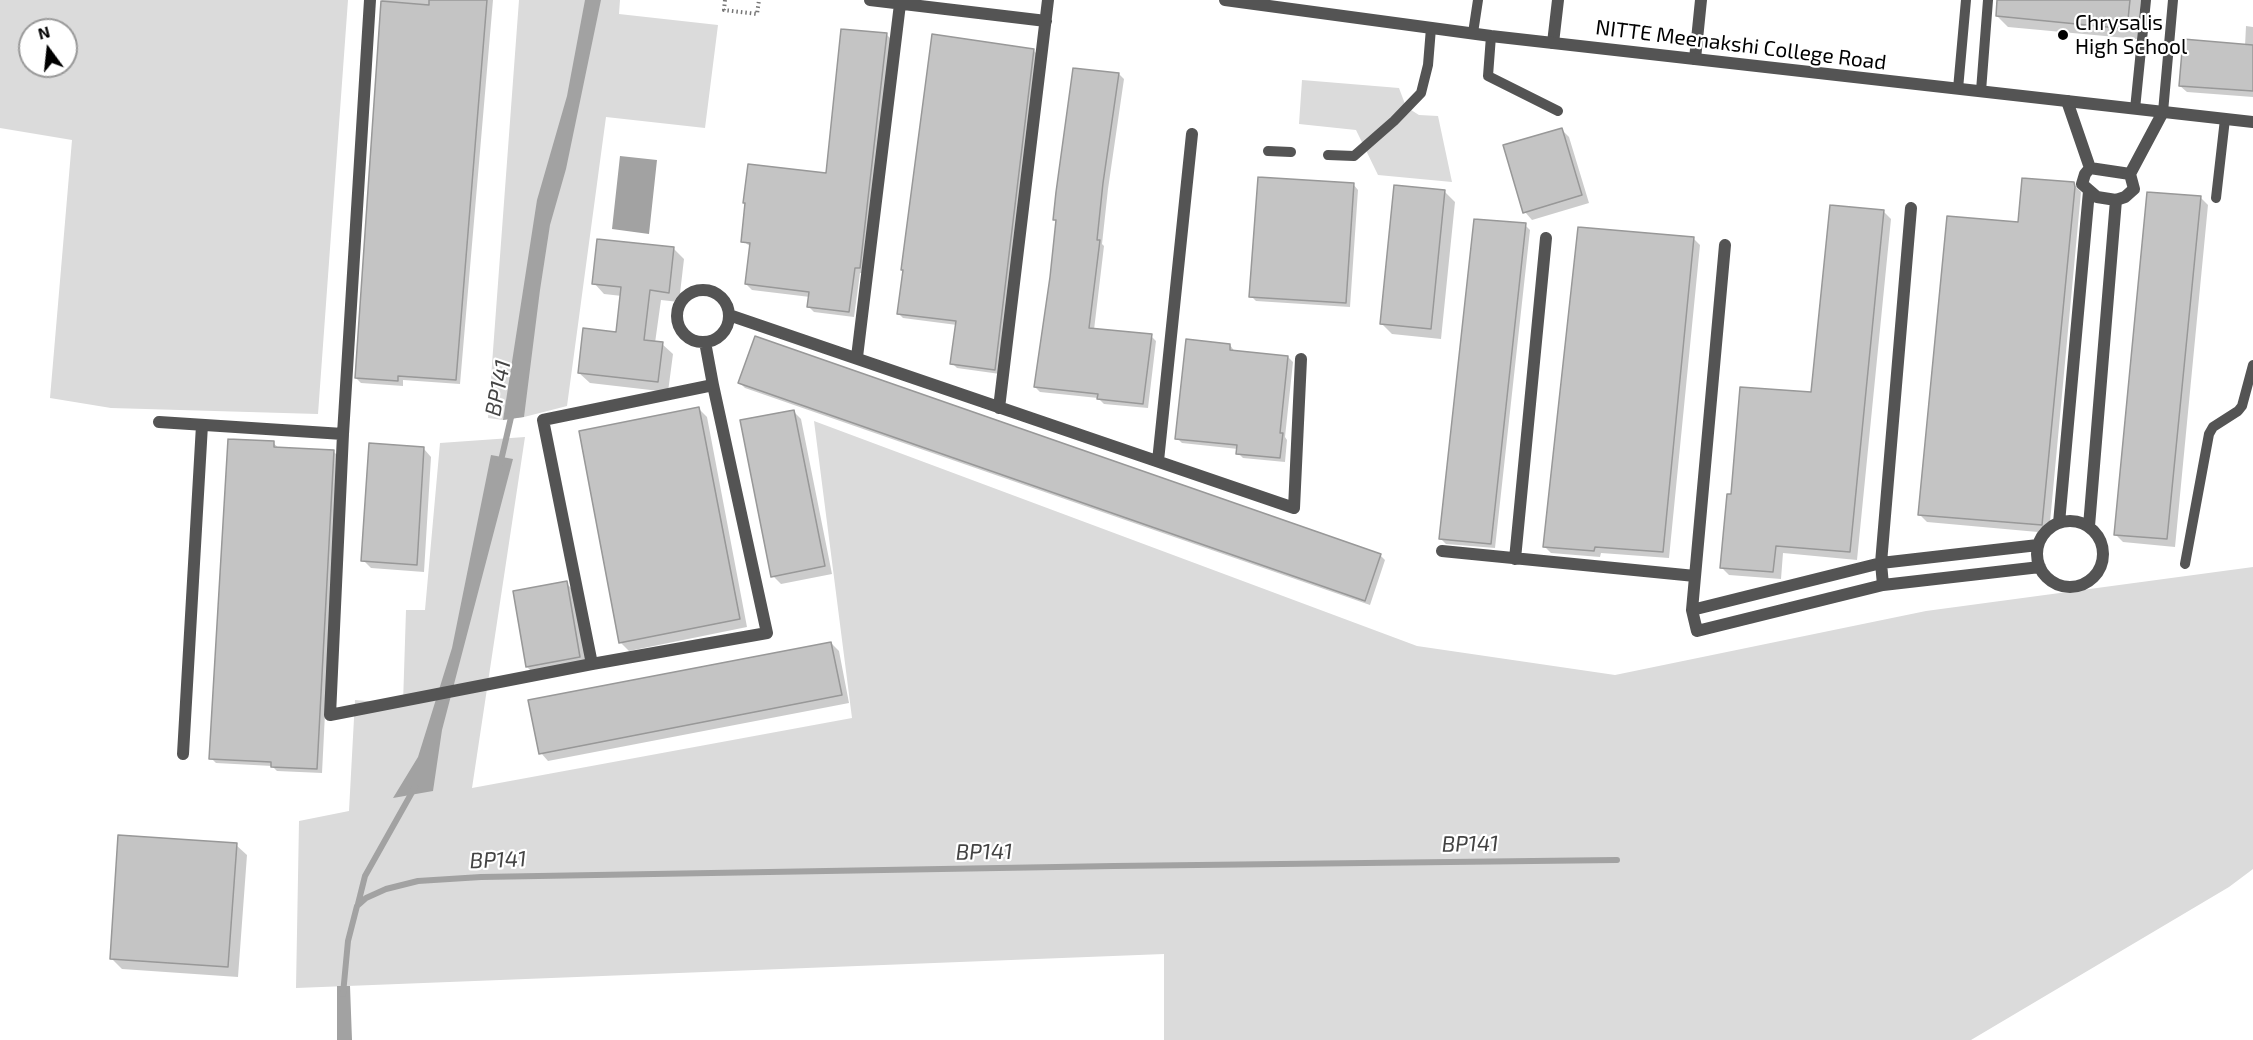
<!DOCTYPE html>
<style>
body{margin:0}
#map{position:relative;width:2253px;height:1040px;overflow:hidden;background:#fff;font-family:"Exo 2",sans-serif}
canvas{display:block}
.north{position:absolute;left:18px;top:18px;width:60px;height:60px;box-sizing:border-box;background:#fff;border:2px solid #999;border-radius:50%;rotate:345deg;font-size:16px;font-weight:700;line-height:24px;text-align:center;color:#000}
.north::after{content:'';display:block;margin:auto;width:21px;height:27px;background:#000;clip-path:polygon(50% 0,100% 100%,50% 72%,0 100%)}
</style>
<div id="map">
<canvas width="2253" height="1040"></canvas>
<div class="north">N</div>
</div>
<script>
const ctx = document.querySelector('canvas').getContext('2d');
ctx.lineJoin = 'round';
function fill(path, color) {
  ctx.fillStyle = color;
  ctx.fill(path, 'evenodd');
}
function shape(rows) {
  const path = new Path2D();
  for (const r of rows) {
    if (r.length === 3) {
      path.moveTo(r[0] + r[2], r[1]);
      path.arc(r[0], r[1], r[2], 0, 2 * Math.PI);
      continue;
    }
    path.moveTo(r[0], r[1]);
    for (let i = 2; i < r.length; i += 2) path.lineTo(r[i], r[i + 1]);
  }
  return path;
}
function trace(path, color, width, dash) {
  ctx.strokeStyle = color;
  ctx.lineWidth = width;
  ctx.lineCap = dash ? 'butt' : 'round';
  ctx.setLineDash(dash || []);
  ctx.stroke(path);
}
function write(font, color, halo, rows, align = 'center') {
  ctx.font = font + ' "Exo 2",sans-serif';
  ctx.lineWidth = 4.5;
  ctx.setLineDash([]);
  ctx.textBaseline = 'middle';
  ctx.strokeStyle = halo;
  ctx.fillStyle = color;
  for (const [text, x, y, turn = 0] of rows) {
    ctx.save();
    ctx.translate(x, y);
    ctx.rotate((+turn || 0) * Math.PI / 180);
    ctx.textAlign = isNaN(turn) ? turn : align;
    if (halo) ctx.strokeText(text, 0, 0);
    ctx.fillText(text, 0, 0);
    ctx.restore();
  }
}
fill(shape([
 [0,0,348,0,318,414,111,408,50,398,72,140,0,128],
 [30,30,66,30,66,66,30,66],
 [519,0,620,0,619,14,718,25,705,128,606,117,567,406,524,417,503,420,488,418],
 [1302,80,1399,88,1405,104,1411,110,1419,115,1438,116,1452,182,1378,175,1356,130,1299,124],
 [814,421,1417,646,1615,675,1926,611,2253,567,2253,869,2229,887,1971,1040,1164,1040,1164,954,296,988,299,821,349,811,355,700,403,704,406,610,425,610,440,443,525,437,472,788,852,718]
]), '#dbdbdb');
fill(shape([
 [585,0,601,0,566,169,550,225,540,290,524,417,503,420,537,200,567,96],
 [620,156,657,160,649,234,612,229],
 [491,455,513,459,442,730,433,791,393,798,418,757,452,648],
 [337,986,350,986,352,1040,337,1040]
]), '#a2a2a2');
fill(shape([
 [382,0,493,0,460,384,403,380,403,386,361,383,356,378],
 [1999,0,2141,0,2137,39,2008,27,1997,16],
 [2246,26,2253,27,2253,97,2187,92,2180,86,2245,46],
 [887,35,893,41,865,273,860,273,854,317,814,312,808,306,810,297,752,290,746,284,751,247,743,241,828,175],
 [1033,50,1038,55,1000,374,957,368,952,363,957,325,903,318,898,313,904,272,902,269],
 [1119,74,1124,79,1108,189,1102,244,1104,246,1094,330,1151,336,1156,341,1148,408,1104,404,1098,398,1040,392,1035,387,1051,277,1057,222,1054,219],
 [1561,129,1569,137,1589,203,1532,220,1525,212],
 [1353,184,1358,190,1350,307,1256,301,1251,296],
 [2073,184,2081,192,2049,533,1927,522,1919,514,2019,224],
 [1444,191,1455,202,1441,339,1392,334,1382,324],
 [2200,197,2208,205,2175,547,2123,542,2115,534],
 [1883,211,1891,219,1857,560,1783,553,1781,579,1729,575,1721,567,1732,495,1812,394],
 [1525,225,1530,230,1495,548,1446,544,1441,539],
 [1693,238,1700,245,1669,558,1601,553,1600,557,1551,553,1544,546],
 [674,249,684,259,679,302,661,300,655,343,662,344,673,354,668,392,590,383,579,373,617,334,622,296,604,294,594,283],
 [1230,345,1235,352,1288,357,1293,362,1285,437,1287,440,1285,462,1243,458,1238,453,1238,449,1182,443,1177,438],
 [740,383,1380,555,1385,560,1370,605,745,388],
 [699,409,707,417,747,627,629,651,621,643],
 [793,411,801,419,832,574,781,584,773,576],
 [273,443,279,448,333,451,338,456,322,773,277,771,272,766,216,763,211,758],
 [424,449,431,457,424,572,371,568,363,560],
 [566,583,574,591,587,665,535,675,527,667],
 [831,643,839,651,849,703,548,761,541,753],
 [236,845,247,855,238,977,122,969,111,958]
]), '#0003');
trace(shape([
 [500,465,512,413],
 [358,904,365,876,415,787],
 [343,994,348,941,357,906,366,898,386,889,418,881,481,877,1114,866,1617,860]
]), '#a2a2a2', 6);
const building = shape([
 [429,0,487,0,456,380,398,376,398,381,355,378,381,1,429,5,429,0],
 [1997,0,2130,0,2127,29,1996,16,1997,0],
 [841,29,887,33,860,268,855,268,849,312,807,307,809,292,745,284,750,243,741,242,745,203,743,203,748,164,826,173,841,29],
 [932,34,1034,49,995,370,950,364,956,321,897,314,903,270,901,270,932,34],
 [2183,39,2253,45,2253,91,2179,86,2183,39],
 [1073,68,1119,73,1103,183,1097,240,1100,240,1089,328,1152,334,1143,404,1097,399,1098,394,1034,387,1050,277,1056,220,1053,220,1056,192,1073,68],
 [1562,128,1582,195,1523,213,1503,145,1562,128],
 [1258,177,1354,183,1346,303,1249,297,1258,177],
 [2022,178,2074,182,2075,187,2042,525,1918,515,1947,216,2018,222,2022,178],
 [1394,185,1445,190,1431,329,1380,324,1394,185],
 [2147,192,2201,196,2167,539,2114,535,2147,192],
 [1830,205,1884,210,1850,552,1776,546,1773,572,1720,568,1727,494,1731,494,1740,387,1811,392,1830,205],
 [1474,219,1526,223,1491,544,1439,539,1474,219],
 [1578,227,1694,237,1663,552,1595,547,1594,551,1543,547,1578,227],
 [597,239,674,247,669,293,650,290,644,340,663,342,658,382,578,373,583,328,616,332,621,287,592,284,597,239],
 [755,336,1381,554,1365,601,738,383,755,336],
 [1186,339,1230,344,1230,350,1288,356,1280,433,1283,433,1280,458,1236,454,1237,445,1175,439,1186,339],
 [699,407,740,619,619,643,579,431,699,407],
 [794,410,825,566,771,577,740,420,794,410],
 [228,439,274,441,274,447,334,450,317,769,271,767,271,762,209,759,228,439],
 [369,443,424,447,417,565,361,561,369,443],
 [567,581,580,657,526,667,513,591,567,581],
 [831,642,842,695,539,754,528,700,831,642],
 [118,835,237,843,228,967,110,959,118,835]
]);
fill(building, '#c4c4c4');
trace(building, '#989898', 1.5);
trace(shape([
 [725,0,724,10,757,14,759,0]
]), '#767676', 4, [1.5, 3]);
trace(shape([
 [1473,33,1478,0],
 [1491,36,1488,76,1558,111],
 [1958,89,1966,0],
 [1981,91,1988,0],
 [2135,109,2146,0],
 [2163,112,2173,0],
 [1268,151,1291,152],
 [1328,155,1354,156,1394,121,1421,93,1428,65,1431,28],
 [2216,198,2225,119],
 [2185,564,2209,434,2213,427,2238,411,2242,406,2253,365]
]), '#545454', 10);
trace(shape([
 [370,0,343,434,330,715,592,664,767,633,713,385,705,342],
 [870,0,1046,21],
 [1553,43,1558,0],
 [1695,59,1701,0],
 [2067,101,2090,168],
 [2090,168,2130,174,2134,189,2125,197,2116,200,2097,197,2082,184,2085,174,2090,168],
 [2130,174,2163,112],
 [1725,245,1692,610,1697,631,1883,585,2040,567],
 [703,316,26],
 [729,315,1294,508,1301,359],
 [857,357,900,4],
 [999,408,1048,0],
 [159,422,343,434],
 [1158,461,1192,134],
 [2070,554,33],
 [2059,523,2089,191],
 [2089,526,2116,200],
 [1442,551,1695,576],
 [1515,559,1546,238],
 [1883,585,1881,563,1911,208],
 [1692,610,1881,563,2038,545],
 [592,664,543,420,713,385],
 [183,754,202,425]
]), '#545454', 12);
trace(shape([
 [1225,0,1491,36,2253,122]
]), '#545454', 12);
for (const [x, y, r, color] of [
 [2063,35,6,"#000"]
]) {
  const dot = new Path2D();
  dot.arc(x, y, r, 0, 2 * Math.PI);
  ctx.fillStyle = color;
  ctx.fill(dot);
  trace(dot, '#fff', 2);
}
write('21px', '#000', '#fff', [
 ["Chrysalis",2075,23],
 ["High School",2075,47]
], 'left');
write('21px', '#000', '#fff', [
 ["NITTE Meenakshi College Road",1741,45,7]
]);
write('italic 22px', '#434343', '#fff', [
 ["BP141",498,388,-79],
 ["BP141",1470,844,-1],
 ["BP141",984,852,-1],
 ["BP141",498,860,-2]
]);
</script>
